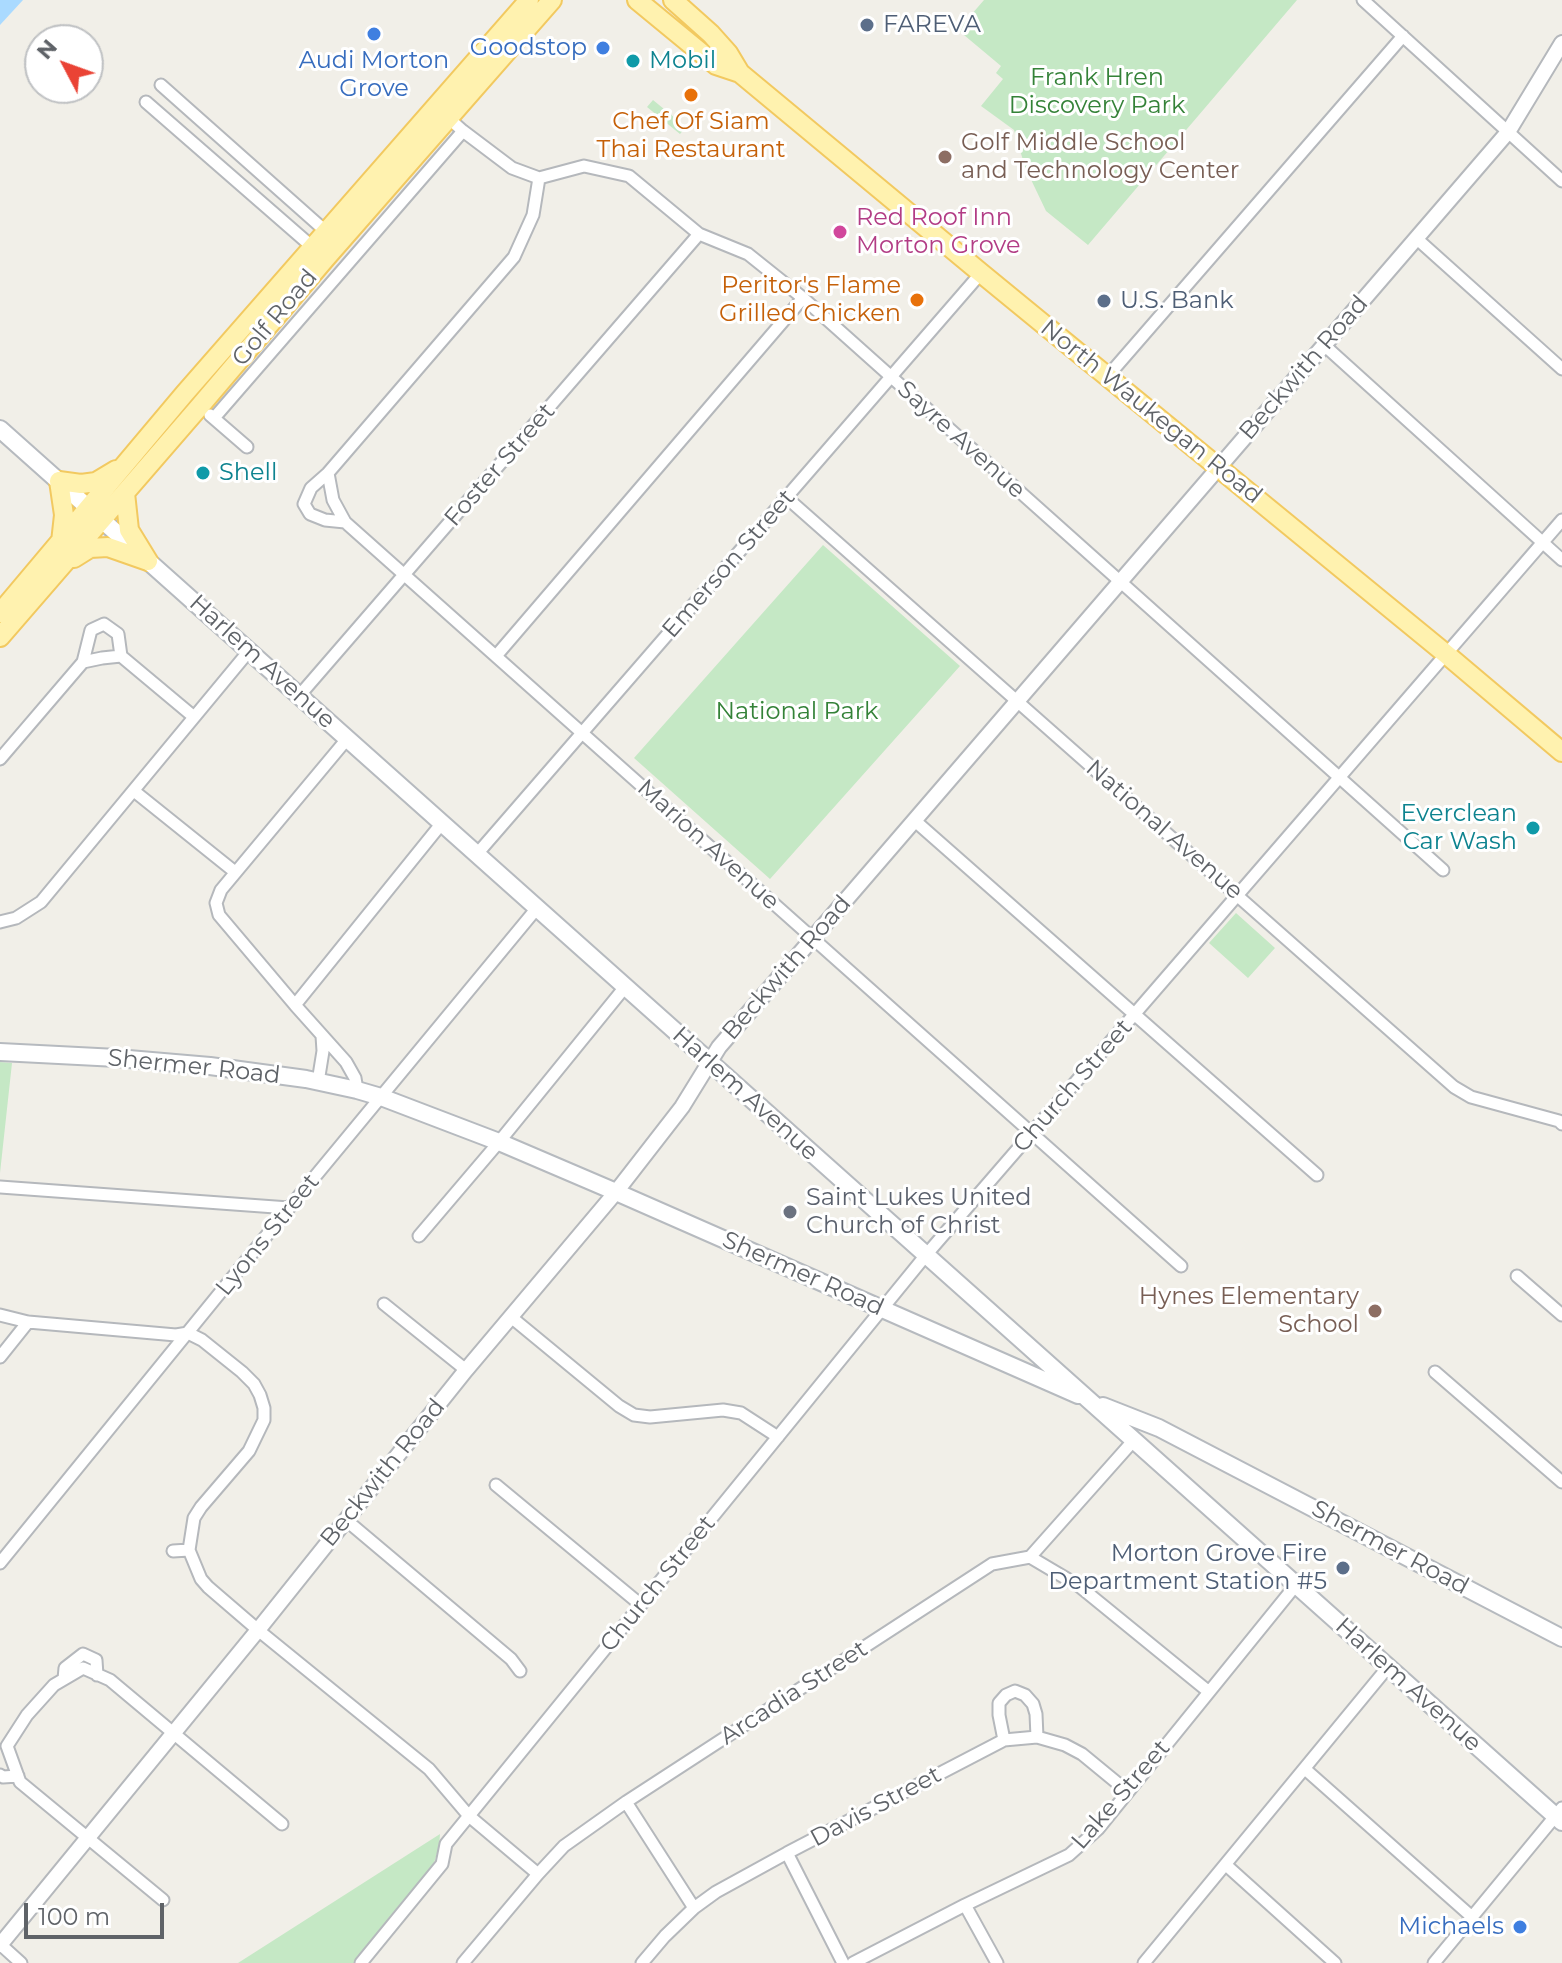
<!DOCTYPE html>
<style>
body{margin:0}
#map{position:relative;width:1562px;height:1963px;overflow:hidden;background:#f1efe8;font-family:Montserrat,sans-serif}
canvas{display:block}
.north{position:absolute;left:24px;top:24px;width:80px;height:80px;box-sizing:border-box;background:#fff;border:2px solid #bfc1c3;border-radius:50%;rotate:311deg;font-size:22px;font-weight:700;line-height:32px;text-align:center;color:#5f6368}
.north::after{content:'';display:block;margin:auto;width:28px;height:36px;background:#ea4335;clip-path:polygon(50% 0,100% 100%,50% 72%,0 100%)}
.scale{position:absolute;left:24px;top:1903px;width:140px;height:36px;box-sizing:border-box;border:4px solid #5f6368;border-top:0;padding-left:10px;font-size:24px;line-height:28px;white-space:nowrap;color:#5f6368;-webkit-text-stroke:6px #fff;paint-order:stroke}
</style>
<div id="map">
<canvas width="1562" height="1963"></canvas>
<div class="north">N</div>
<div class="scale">100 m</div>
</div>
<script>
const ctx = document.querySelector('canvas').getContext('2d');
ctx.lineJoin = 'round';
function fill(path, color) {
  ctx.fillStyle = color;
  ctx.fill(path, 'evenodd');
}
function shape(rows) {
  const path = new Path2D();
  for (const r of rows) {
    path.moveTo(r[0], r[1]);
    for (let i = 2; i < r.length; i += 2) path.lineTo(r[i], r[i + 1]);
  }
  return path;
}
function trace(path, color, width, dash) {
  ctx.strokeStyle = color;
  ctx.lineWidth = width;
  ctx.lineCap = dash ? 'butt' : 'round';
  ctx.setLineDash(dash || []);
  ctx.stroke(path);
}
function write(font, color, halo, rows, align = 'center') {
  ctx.font = font + ' Montserrat,sans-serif';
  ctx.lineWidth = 6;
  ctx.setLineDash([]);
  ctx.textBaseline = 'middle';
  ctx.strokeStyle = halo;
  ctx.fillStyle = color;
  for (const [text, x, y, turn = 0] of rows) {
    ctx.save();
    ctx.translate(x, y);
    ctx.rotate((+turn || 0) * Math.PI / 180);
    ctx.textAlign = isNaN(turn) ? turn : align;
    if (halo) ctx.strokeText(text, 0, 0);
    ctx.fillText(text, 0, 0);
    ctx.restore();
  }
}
fill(shape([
 [984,0,1297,0,1088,245,1046,211,1025,167,1014,130,981,106,1003,79,996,73,1001,66,958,30],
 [653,100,686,127,680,134,647,107],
 [823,545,960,666,770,879,634,758],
 [1236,913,1275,948,1248,978,1209,943],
 [0,1062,12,1063,0,1173],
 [440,1834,439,1847,434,1863,355,1963,238,1963]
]), '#c5e8c5');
fill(shape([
 [0,0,23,0,0,25]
]), '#aadaff');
const minor = shape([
 [1363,0,1562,181],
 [161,85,331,236],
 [146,102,317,251],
 [445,115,463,131,512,168,539,178,584,166,629,176,699,234,748,254,803,298,1443,870],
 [1416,238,1562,369],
 [1324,345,1562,560],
 [1107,377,1403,36],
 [210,415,247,447],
 [214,418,463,131],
 [328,473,333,500,345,522,1181,1266],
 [787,498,1454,1087,1471,1097,1559,1121,1562,1124],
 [345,522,325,520,310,514,304,504,311,488,328,473,514,257,533,215,539,178],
 [496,656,803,298],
 [83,662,91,630,104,624,118,634,121,656],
 [299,696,699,234],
 [347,739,221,890,216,903,219,915,295,1005,346,1062,355,1078,357,1090],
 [0,759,83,662,102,658,121,656,194,717],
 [134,791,235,872],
 [914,820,1317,1175],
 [477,854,981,273],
 [0,922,16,918,41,902,249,651],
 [295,1005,442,823],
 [318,1082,323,1051,322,1036],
 [0,1187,289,1208],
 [419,1236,499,1142,625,987],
 [1517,1276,1562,1315],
 [384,1304,466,1370],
 [0,1315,28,1322,176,1335,188,1333,202,1340,242,1372,254,1384,260,1395,264,1408,264,1420,249,1451,201,1507,194,1518,189,1550,201,1579,208,1587,258,1630,429,1769,469,1816,538,1874],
 [511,1317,619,1406,634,1415,650,1417,723,1410,741,1413,778,1437],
 [0,1357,28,1322],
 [1435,1372,1562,1482],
 [496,1485,641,1605],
 [346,1520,511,1659,520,1671],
 [173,1551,189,1550],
 [1030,1557,1079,1586,1209,1692],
 [0,1563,289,1208,537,908],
 [64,1679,65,1668,83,1654,96,1660,97,1675],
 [1004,1740,999,1715,999,1703,1006,1695,1015,1691,1025,1695,1033,1704,1036,1714,1037,1737],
 [1305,1769,1472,1917],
 [0,1775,3,1777,18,1776],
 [626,1802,694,1908],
 [787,1853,843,1963],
 [1226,1865,1335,1963],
 [163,1900,20,1782,7,1746,27,1715,54,1685,83,1668,110,1680,282,1824],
 [965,1905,997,1963],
 [0,1944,21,1963],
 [361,1963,442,1864,446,1844,926,1255,1562,520],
 [463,1963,538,1874,564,1846,626,1802,992,1564,1030,1557,1134,1440],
 [642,1963,665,1936,694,1908,716,1892,787,1853,1004,1740,1037,1737,1065,1745,1082,1754,1127,1791],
 [853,1963,965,1905,1069,1855,1098,1829,1295,1586],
 [1144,1963,1388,1667],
 [1434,1963,1562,1808]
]);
const tertiary = shape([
 [0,1945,258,1630,466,1370,616,1192,682,1107,719,1047,1508,132,1562,43]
]);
const secondary = shape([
 [0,429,1562,1822],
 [0,1052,117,1058,210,1066,306,1079,357,1090,381,1097,499,1142,616,1192,1078,1395],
 [1103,1406,1159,1428,1562,1638]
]);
const primary = shape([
 [637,0,716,65,740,73],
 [673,0,711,34,728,53,740,73,981,273,1446,654,1562,752],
 [125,493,129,530,148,561],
 [61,542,64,515,59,481,81,484,96,482,116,470],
 [74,558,90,548,108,547,148,561],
 [0,613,185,393,529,0],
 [0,637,200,406,325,259,552,0]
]);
trace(minor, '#b5b8bc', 15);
trace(tertiary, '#b5b8bc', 18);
trace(secondary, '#b6babf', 20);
trace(primary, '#f2c960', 22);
trace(minor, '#fff', 11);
trace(tertiary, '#fff', 14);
trace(secondary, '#fff', 16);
trace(primary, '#fff2af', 18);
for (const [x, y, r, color] of [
 [867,25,8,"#5c6f8a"],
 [374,34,8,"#3f7fe0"],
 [603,48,8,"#3f7fe0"],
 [633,61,8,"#0f9aa8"],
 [691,95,8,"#e8710a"],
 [945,157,8,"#8d6e63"],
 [840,232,8,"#d1479c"],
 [917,300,8,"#e8710a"],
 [1104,301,8,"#5c6f8a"],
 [203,473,8,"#0f9aa8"],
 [1533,828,8,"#0f9aa8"],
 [790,1212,8,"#6b7280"],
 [1375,1311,8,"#8d6e63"],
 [1343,1568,8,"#5c6f8a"],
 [1520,1927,8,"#3f7fe0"]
]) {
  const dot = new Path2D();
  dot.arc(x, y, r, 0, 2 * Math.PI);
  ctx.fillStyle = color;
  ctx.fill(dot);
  trace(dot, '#fff', 3);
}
write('24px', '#4e5e75', '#fff', [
 ["FAREVA",883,25],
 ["U.S. Bank",1120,301],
 ["Morton Grove Fire",1327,1554,"right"],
 ["Department Station #5",1327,1582,"right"]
], 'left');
write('24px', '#366cbe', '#fff', [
 ["Goodstop",587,48],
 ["Audi Morton",374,61,"center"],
 ["Grove",374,89,"center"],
 ["Michaels",1504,1927]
], 'right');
write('24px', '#0d838f', '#fff', [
 ["Mobil",649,61],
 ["Shell",219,473],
 ["Everclean",1517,814,"right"],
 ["Car Wash",1517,842,"right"]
], 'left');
write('24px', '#348238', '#fff', [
 ["Frank Hren",1097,78],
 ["Discovery Park",1097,106],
 ["National Park",797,712]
]);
write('24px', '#c56008', '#fff', [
 ["Chef Of Siam",691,122],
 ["Thai Restaurant",691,150],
 ["Peritor's Flame",901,286,"right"],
 ["Grilled Chicken",901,314,"right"]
]);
write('24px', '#785e54', '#fff', [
 ["Golf Middle School",961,143],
 ["and Technology Center",961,171],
 ["Hynes Elementary",1359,1297,"right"],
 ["School",1359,1325,"right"]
], 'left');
write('24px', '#b23c85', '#fff', [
 ["Red Roof Inn",856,218],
 ["Morton Grove",856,246]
], 'left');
write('24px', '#5f6368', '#fff', [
 ["Golf Road",275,318,-50],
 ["Beckwith Road",1304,368,-49],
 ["North Waukegan Road",1151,412,39],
 ["Sayre Avenue",961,440,42],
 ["Foster Street",500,465,-49],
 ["Emerson Street",729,564,-49],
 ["Harlem Avenue",262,662,42],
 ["National Avenue",1164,830,41],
 ["Marion Avenue",708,845,42],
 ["Beckwith Road",787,968,-49],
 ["Shermer Road",194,1067,6],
 ["Church Street",1073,1086,-49],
 ["Harlem Avenue",745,1094,42],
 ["Lyons Street",268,1235,-51],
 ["Shermer Road",803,1274,24],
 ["Beckwith Road",383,1473,-51],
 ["Shermer Road",1390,1548,28],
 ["Church Street",658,1584,-51],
 ["Harlem Avenue",1408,1685,42],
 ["Arcadia Street",794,1693,-33],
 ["Lake Street",1121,1795,-49],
 ["Davis Street",876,1807,-28]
]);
write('24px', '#5b616d', '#fff', [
 ["Saint Lukes United",806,1198],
 ["Church of Christ",806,1226]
], 'left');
</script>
